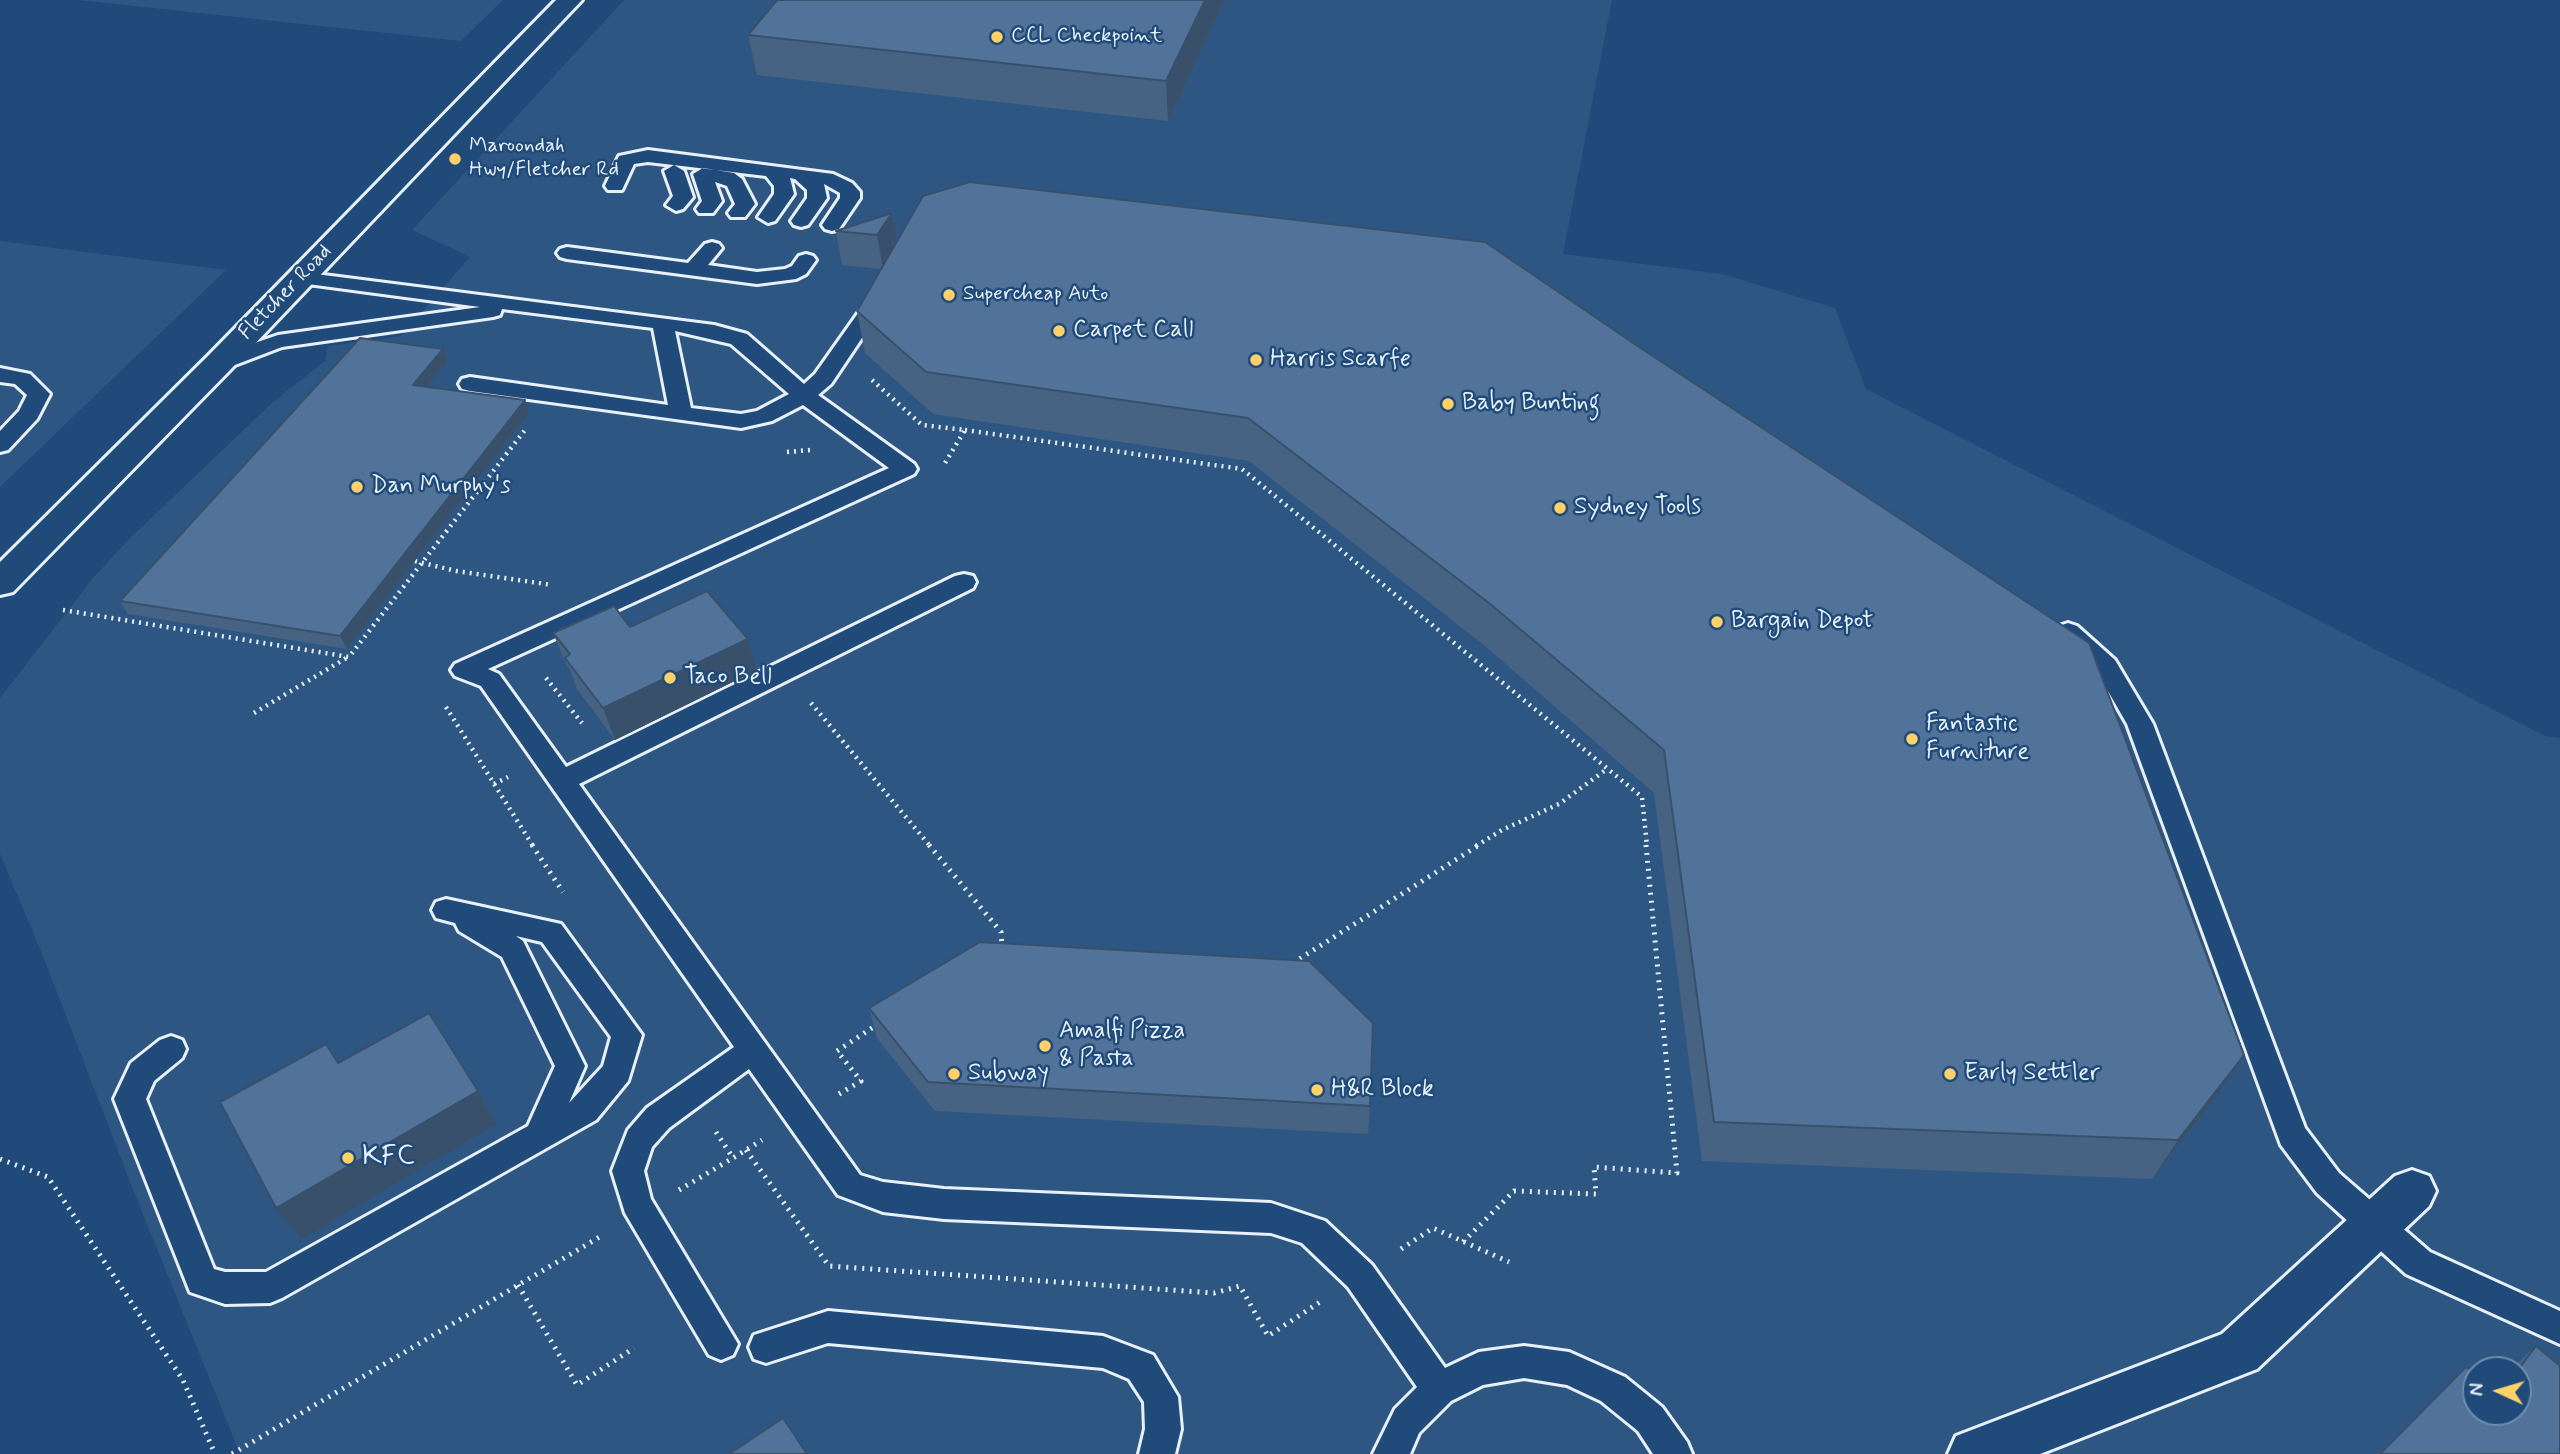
<!DOCTYPE html>
<style>
body{margin:0}
#map{position:relative;width:2560px;height:1454px;overflow:hidden;background:#1f4a7a;font-family:Mynerve,sans-serif}
canvas{display:block}
.north{position:absolute;left:2462px;top:1356px;width:70px;height:70px;box-sizing:border-box;background:#1f4a7a;border:2px solid #6f8dac;border-radius:50%;rotate:274deg;font-size:19px;font-weight:700;line-height:28px;text-align:center;color:#e8f1f8}
.north::after{content:'';display:block;margin:auto;width:24px;height:32px;background:#ffd166;clip-path:polygon(50% 0,100% 100%,50% 72%,0 100%)}
</style>
<div id="map">
<canvas width="2560" height="1454"></canvas>
<div class="north">N</div>
</div>
<script>
const ctx = document.querySelector('canvas').getContext('2d');
ctx.lineJoin = 'round';
function fill(path, color) {
  ctx.fillStyle = color;
  ctx.fill(path, 'evenodd');
}
function shape(rows) {
  const path = new Path2D();
  for (const r of rows) {
    path.moveTo(r[0], r[1]);
    for (let i = 2; i < r.length; i += 2) path.lineTo(r[i], r[i + 1]);
  }
  return path;
}
function trace(path, color, width, dash) {
  ctx.strokeStyle = color;
  ctx.lineWidth = width;
  ctx.lineCap = dash ? 'butt' : 'round';
  ctx.setLineDash(dash || []);
  ctx.stroke(path);
}
function write(font, color, halo, rows, align = 'center') {
  ctx.font = font + ' Mynerve,sans-serif';
  ctx.lineWidth = 5;
  ctx.setLineDash([]);
  ctx.textBaseline = 'middle';
  ctx.strokeStyle = halo;
  ctx.fillStyle = color;
  for (const [text, x, y, turn = 0] of rows) {
    ctx.save();
    ctx.translate(x, y);
    ctx.rotate((+turn || 0) * Math.PI / 180);
    ctx.textAlign = isNaN(turn) ? turn : align;
    if (halo) ctx.strokeText(text, 0, 0);
    ctx.fillText(text, 0, 0);
    ctx.restore();
  }
}
fill(shape([
 [78,0,503,0,461,41],
 [624,0,1612,0,1563,254,1722,274,1835,308,1866,389,2545,736,2560,738,2560,1454,240,1454,132,1187,43,956,0,854,0,698,93,578,127,541,273,402,325,361,328,346,401,336,470,257,412,230],
 [2476,1370,2518,1370,2518,1412,2476,1412],
 [0,241,226,270,0,487]
]), '#2e5683');
const service = shape([
 [648,150,833,174,852,183,860,192,860,198,839,229,832,231,825,229,822,225,840,198,840,193,824,184,827,198,808,225,801,227,794,225,791,221,807,198,807,190,795,179,790,178,794,194,775,221,768,223,758,217,774,194,774,186,766,176,648,162,634,164,622,190,608,190,605,186,619,156,648,150],
 [674,165,684,171,693,197,683,209,676,211,666,205,673,196,664,171,674,165],
 [703,168,734,173,742,179,755,204,745,217,731,217,728,213,735,204,727,186,715,182,722,201,713,213,699,213,696,209,702,201,693,174,703,168],
 [712,242,719,244,722,248,708,265,757,272,785,269,792,266,799,256,806,254,813,256,816,260,806,274,796,279,757,284,567,259,560,257,557,253,560,249,567,247,688,263,705,244,712,242],
 [300,272,714,325,747,334,804,384,815,374,873,292,887,292,890,296,831,384,818,395,914,464,917,469,914,474,488,669,499,674,566,767,955,576,964,574,973,576,976,582,973,588,579,784,860,1175,883,1182,944,1189,1271,1203,1325,1221,1372,1265,1445,1368,1479,1352,1524,1346,1569,1352,1625,1377,1662,1407,1687,1442,1692,1454,1653,1454,1638,1431,1601,1401,1567,1385,1524,1378,1483,1385,1451,1401,1419,1433,1410,1454,1373,1454,1395,1409,1417,1387,1348,1287,1302,1243,1271,1233,944,1219,883,1212,838,1195,749,1069,669,1128,652,1147,644,1171,651,1199,738,1344,733,1355,721,1360,709,1355,625,1213,612,1171,628,1130,647,1108,734,1047,481,686,455,676,451,670,455,664,889,468,803,405,772,421,741,428,470,391,462,389,459,384,462,379,470,377,668,405,653,328,502,309,500,315,493,317,282,347,227,368,211,368,208,363,211,358,278,335,480,307,293,282,290,278,293,274,300,272],
 [675,331,731,344,789,394,757,411,741,414,691,408,675,331],
 [0,368,30,374,50,394,37,419,8,450,0,452,0,431,19,411,27,395,15,384,0,382,0,368],
 [2068,623,2077,626,2115,660,2153,724,2305,1128,2339,1173,2430,1252,2560,1311,2560,1344,2406,1274,2317,1193,2281,1145,2127,724,2097,672,2055,632,2059,626,2068,623],
 [446,899,561,924,642,1035,628,1081,596,1120,282,1298,270,1303,225,1304,190,1292,114,1099,131,1063,160,1040,171,1036,182,1040,186,1049,182,1058,154,1081,146,1099,214,1269,225,1272,266,1272,528,1126,555,1066,502,957,459,931,455,923,436,918,432,910,436,902,446,899],
 [516,936,542,942,611,1037,603,1066,569,1103,585,1066,523,941,516,936],
 [828,1311,1103,1336,1153,1355,1178,1397,1181,1429,1175,1454,1139,1454,1145,1429,1144,1402,1129,1379,1103,1368,828,1343,766,1363,754,1359,749,1347,754,1335,828,1311]
]);
const minor = shape([
 [556,0,582,0,230,370,13,592,0,595,0,562,208,356,556,0],
 [2412,1170,2429,1176,2436,1191,2429,1206,2257,1369,2040,1454,1948,1454,1956,1436,2222,1334,2395,1176,2412,1170]
]);
trace(service, '#e8f1f8', 6);
trace(minor, '#e8f1f8', 6);
trace(shape([
 [872,380,922,425,965,430,945,463],
 [965,430,1242,469,1642,797,1647,846],
 [787,452,810,450],
 [415,561,456,571,552,585],
 [63,610,349,657,525,430],
 [546,678,582,723],
 [811,703,930,846],
 [446,707,533,846],
 [254,713,348,657],
 [494,784,508,777],
 [1476,846,1502,830,1559,804,1607,769]
]), '#e8f1f8', 4.5, [2, 5]);
trace(shape([
 [532,845,563,892],
 [929,845,1001,932,1002,946],
 [1293,963,1479,845],
 [839,1094,861,1081,837,1051,878,1024],
 [716,1132,733,1158,762,1140],
 [746,1150,829,1266,1214,1293,1240,1286,1268,1336,1320,1302],
 [0,1159,48,1177,183,1380,215,1454],
 [679,1190,733,1158],
 [1463,1242,1514,1191,1596,1194,1594,1167,1677,1173,1646,845],
 [1401,1249,1433,1228,1509,1262],
 [518,1285,577,1385,634,1348],
 [232,1454,603,1235]
]), '#e8f1f8', 5, [2, 6]);
fill(service, '#1f4a7a');
fill(minor, '#1f4a7a');
fill(shape([
 [1225,0,1168,121,757,75,748,35],
 [923,196,2244,1055,2217,1096,2152,1179,1702,1161,1654,793,1485,646,1249,461,933,414,865,353,857,311,881,269,842,265,836,231,892,213,897,242],
 [443,349,448,362,427,386,529,413,347,649,128,614,120,601],
 [630,627,748,639,757,670,615,740,577,689,570,670,566,664,553,633],
 [869,1008,1370,1106,1368,1134,935,1111,877,1038],
 [2536,1346,2560,1454,2378,1454,2466,1367,2518,1412,2518,1370,2510,1370]
]), '#466384');
fill(shape([
 [1205,0,1225,0,1168,121,1166,81],
 [892,213,898,247,883,269,877,235],
 [443,349,448,362,418,397,413,385],
 [525,400,529,413,347,649,340,636],
 [748,639,757,670,615,740,603,708],
 [2244,1055,2217,1096,2152,1179,2178,1140],
 [478,1091,496,1124,301,1239,276,1208]
]), '#39506b');
const building = shape([
 [777,0,1205,0,1166,81,748,35,777,0],
 [970,182,1485,242,1636,345,2089,643,2244,1055,2178,1140,1714,1122,1664,750,1489,603,1248,418,926,372,857,311,923,196,970,182],
 [892,213,877,235,836,231,892,213],
 [360,338,443,349,413,385,525,400,340,636,120,601,360,338],
 [707,591,748,639,603,708,565,658,570,654,553,633,614,606,630,627,707,591],
 [980,942,1309,961,1373,1023,1370,1106,928,1082,869,1008,980,942],
 [429,1013,478,1091,276,1208,220,1102,326,1044,338,1063,429,1013],
 [2536,1346,2560,1366,2560,1454,2380,1454,2466,1367,2476,1374,2476,1412,2518,1412,2518,1370,2536,1346],
 [783,1418,807,1454,729,1454,783,1418]
]);
fill(building, '#517399');
trace(building, '#39506b', 2);
for (const [x, y, r, color] of [
 [997,37,7,"#ffd166"],
 [455,159,7,"#ffd166"],
 [949,295,7,"#ffd166"],
 [1059,331,7,"#ffd166"],
 [1256,360,7,"#ffd166"],
 [1448,404,7,"#ffd166"],
 [357,487,7,"#ffd166"],
 [1560,508,7,"#ffd166"],
 [1717,622,7,"#ffd166"],
 [670,678,7,"#ffd166"],
 [1912,739,7,"#ffd166"],
 [1045,1046,7,"#ffd166"],
 [954,1074,7,"#ffd166"],
 [1950,1074,7,"#ffd166"],
 [1317,1090,7,"#ffd166"],
 [348,1158,7,"#ffd166"]
]) {
  const dot = new Path2D();
  dot.arc(x, y, r, 0, 2 * Math.PI);
  ctx.fillStyle = color;
  ctx.fill(dot);
  trace(dot, '#1f4a7a', 2.5);
}
write('21px', '#e8f1f8', '#1f4a7a', [
 ["CCL Checkpoint",1011,37],
 ["Maroondah",469,147],
 ["Hwy/Fletcher Rd",469,171],
 ["Supercheap Auto",963,295]
], 'left');
write('21px', '#e8f1f8', '#1f4a7a', [
 ["Fletcher Road",286,293,-46]
]);
write('24px', '#e8f1f8', '#1f4a7a', [
 ["Carpet Call",1073,331],
 ["Harris Scarfe",1270,360],
 ["Baby Bunting",1462,404],
 ["Dan Murphy's",371,487],
 ["Sydney Tools",1574,508],
 ["Bargain Depot",1731,622],
 ["Taco Bell",684,678],
 ["Fantastic",1926,725],
 ["Furniture",1926,753],
 ["Amalfi Pizza",1059,1032],
 ["& Pasta",1059,1060],
 ["Subway",968,1074],
 ["Early Settler",1964,1074],
 ["H&R Block",1331,1090]
], 'left');
write('28px', '#e8f1f8', '#1f4a7a', [
 ["KFC",362,1158]
], 'left');
</script>
